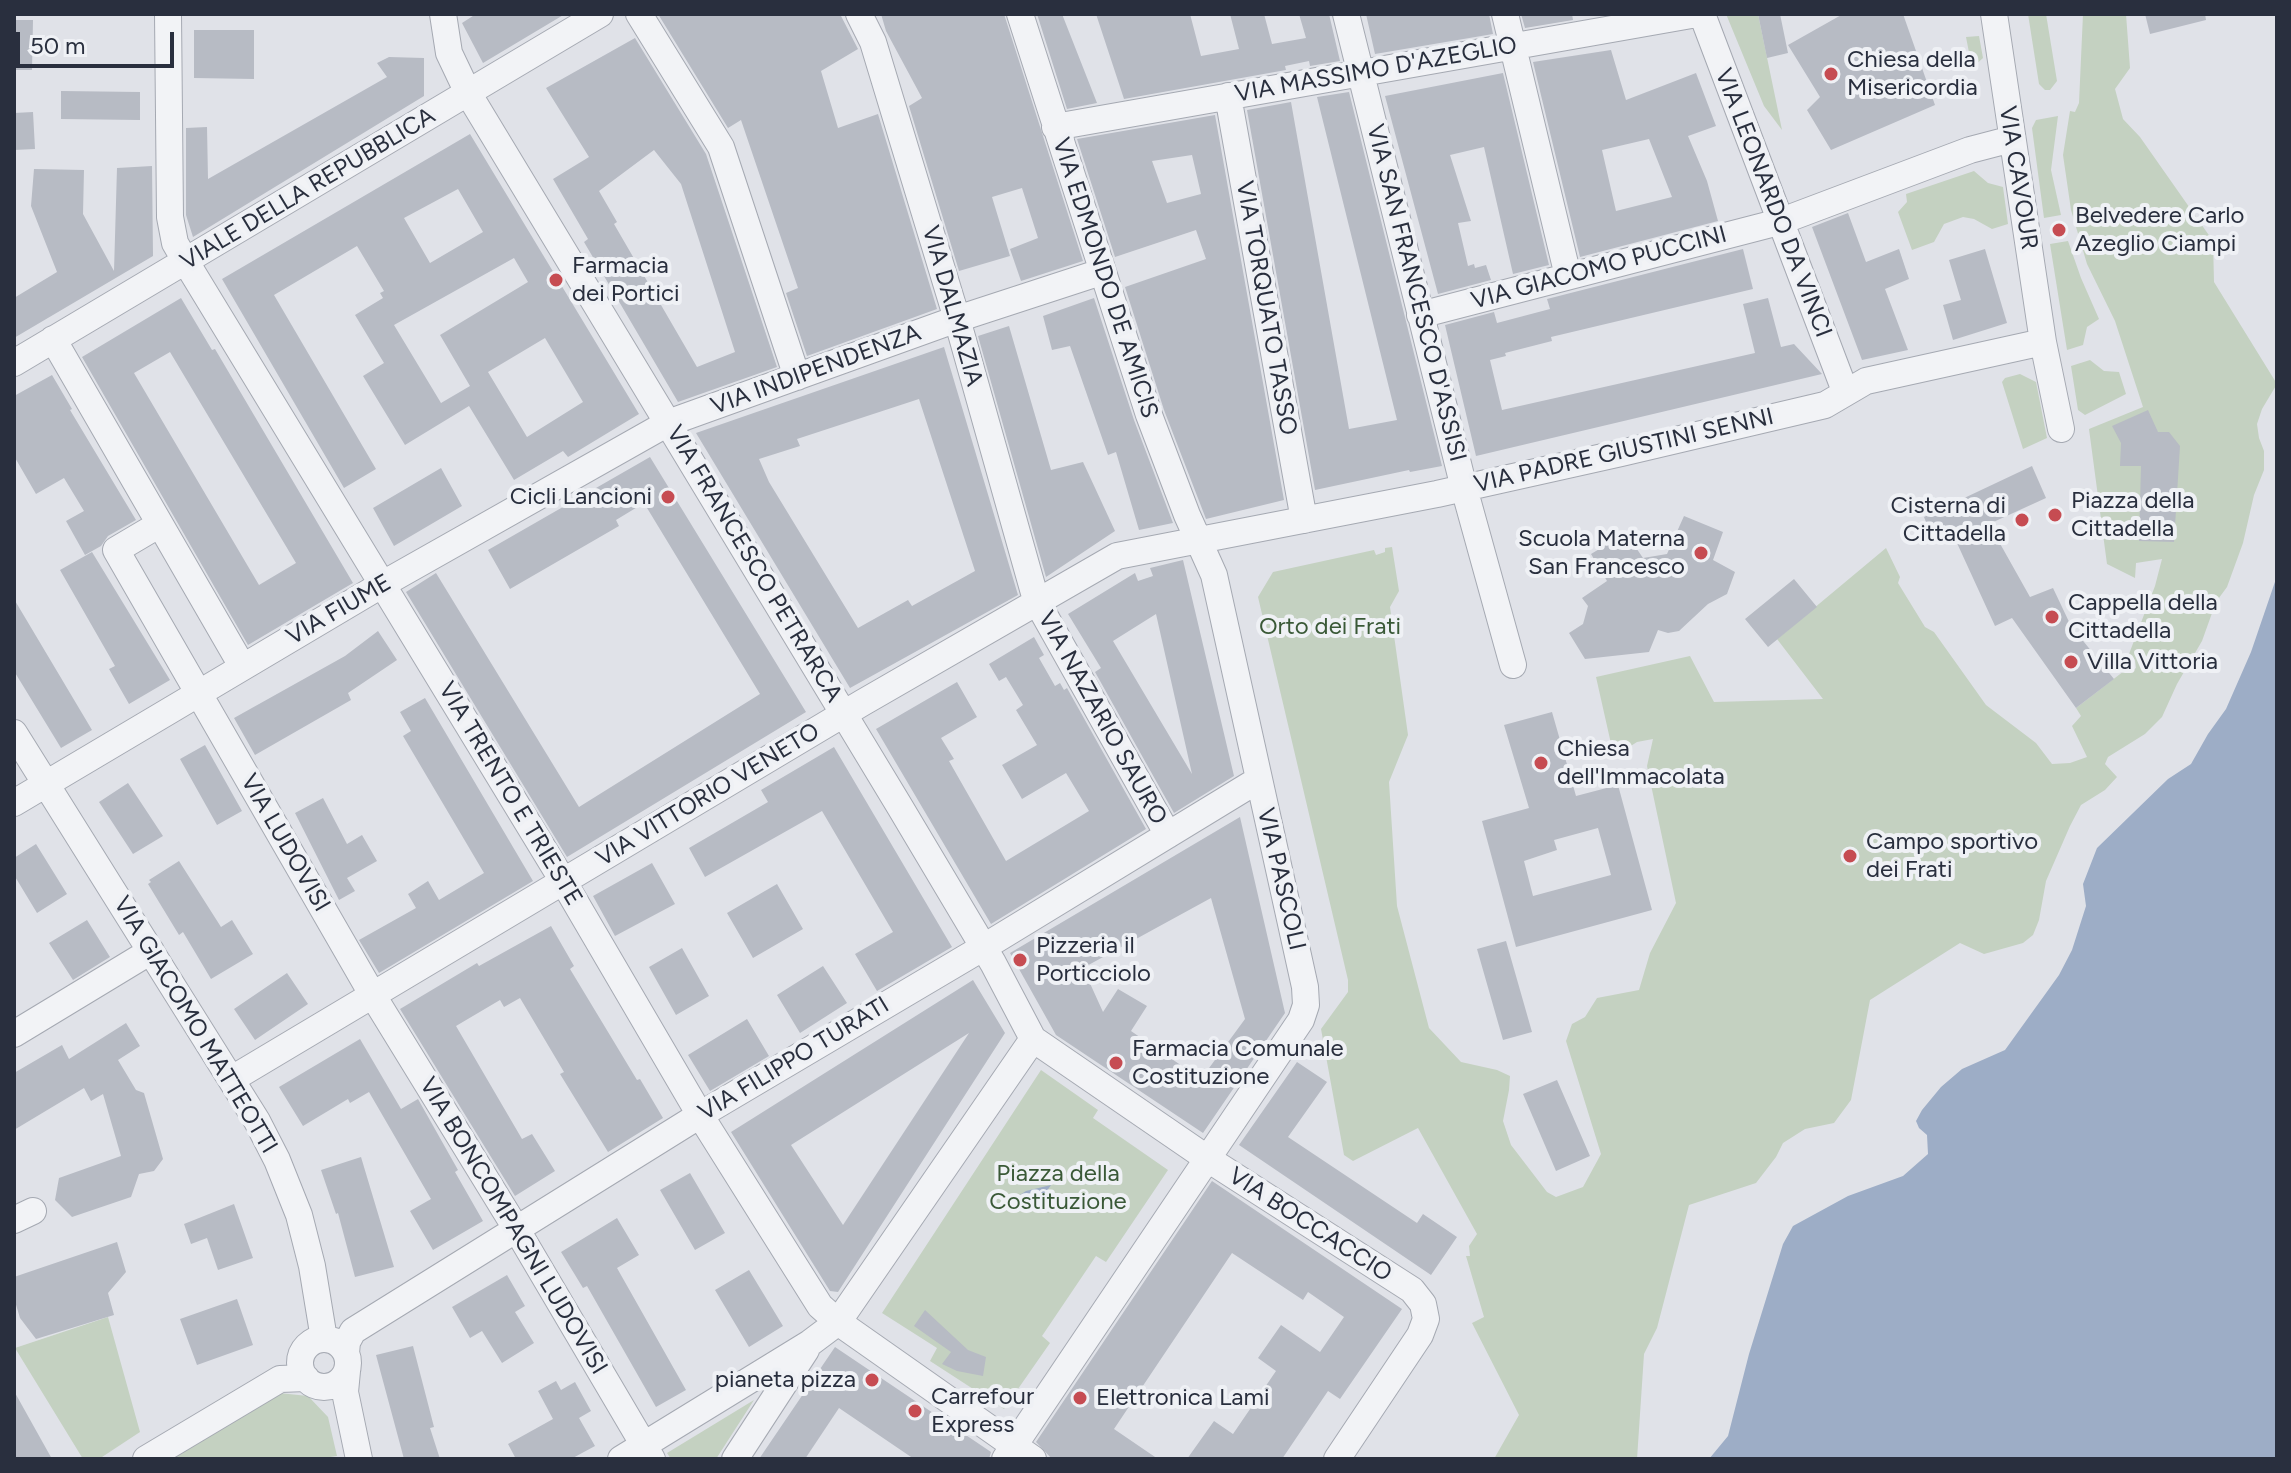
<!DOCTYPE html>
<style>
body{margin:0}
#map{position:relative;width:2291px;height:1473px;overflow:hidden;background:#e0e2e8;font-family:Figtree,sans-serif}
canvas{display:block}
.frame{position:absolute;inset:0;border:16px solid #292f3e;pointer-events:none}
.scale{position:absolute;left:16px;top:32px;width:158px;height:36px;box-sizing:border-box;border:4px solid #292f3e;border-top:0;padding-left:10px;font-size:24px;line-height:28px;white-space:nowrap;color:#292f3e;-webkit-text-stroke:6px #eff1f5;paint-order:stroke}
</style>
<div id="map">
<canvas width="2291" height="1473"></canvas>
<div class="frame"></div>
<div class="scale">50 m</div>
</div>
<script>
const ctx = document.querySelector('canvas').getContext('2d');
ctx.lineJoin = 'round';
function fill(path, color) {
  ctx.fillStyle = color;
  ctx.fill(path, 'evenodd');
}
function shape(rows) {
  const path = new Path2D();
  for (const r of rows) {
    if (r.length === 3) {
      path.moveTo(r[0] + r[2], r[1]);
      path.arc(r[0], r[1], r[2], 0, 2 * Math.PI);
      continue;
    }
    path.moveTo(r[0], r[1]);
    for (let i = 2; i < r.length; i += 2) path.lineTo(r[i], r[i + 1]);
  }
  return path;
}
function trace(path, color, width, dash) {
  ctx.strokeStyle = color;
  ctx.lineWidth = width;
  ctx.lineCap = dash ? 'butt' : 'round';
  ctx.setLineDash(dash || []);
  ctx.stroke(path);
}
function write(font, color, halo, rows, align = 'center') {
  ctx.font = font + ' Figtree,sans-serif';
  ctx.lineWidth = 8;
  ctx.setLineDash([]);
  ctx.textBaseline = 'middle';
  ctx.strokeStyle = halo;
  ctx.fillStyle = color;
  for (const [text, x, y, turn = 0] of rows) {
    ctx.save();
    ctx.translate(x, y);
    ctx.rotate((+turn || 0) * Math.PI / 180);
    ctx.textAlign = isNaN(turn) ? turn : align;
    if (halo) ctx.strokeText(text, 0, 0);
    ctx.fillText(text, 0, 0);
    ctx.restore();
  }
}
fill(shape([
 [1726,14,1758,14,1782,130,1764,106],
 [2028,14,2046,14,2057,81,2050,90,2045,90,2039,84],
 [2083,14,2126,14,2130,68,2115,89,2123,119,2140,137,2213,241,2214,282,2277,384,2262,409,2257,424,2259,438,2264,451,2264,470,2254,495,2243,543,2227,587,2216,602,2202,641,2177,684,2162,717,2145,734,2108,757,2105,764,2117,777,2105,790,2081,805,2070,826,2046,881,2039,920,2033,935,2023,943,1984,954,1960,943,1870,1000,1851,1100,1834,1123,1805,1129,1783,1143,1776,1157,1756,1183,1689,1205,1657,1328,1644,1354,1637,1459,1494,1459,1519,1415,1472,1323,1484,1317,1466,1256,1470,1256,1469,1246,1477,1234,1418,1128,1353,1161,1344,1155,1321,1029,1348,992,1348,980,1258,597,1273,572,1374,550,1376,555,1385,552,1385,548,1392,547,1399,591,1390,607,1408,735,1389,782,1397,906,1429,1028,1461,1062,1497,1070,1510,1076,1509,1090,1503,1121,1511,1145,1547,1192,1556,1197,1583,1187,1601,1154,1566,1041,1572,1024,1585,1017,1597,998,1639,990,1650,953,1676,903,1647,766,1653,739,1637,742,1614,757,1596,677,1690,656,1714,702,1823,699,1777,639,1886,548,1900,577,1898,583,1925,627,1934,632,1986,705,2036,743,2052,764,2070,763,2087,757,2072,726,2081,716,2076,708,2124,671,2129,673,2136,668,2135,660,2129,654,2155,586,2162,559,2136,563,2135,578,2107,564,2089,429,2143,407,2115,321,2087,264,2071,210,2063,155,2070,111,2075,112,2079,103],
 [1979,36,1983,58,1972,68,1966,37],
 [2058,116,2051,170,2061,215,2044,218,2032,128,2036,120],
 [1974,171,1988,183,2003,187,2008,224,1992,229,1974,219,1963,217,1944,224,1934,242,1912,250,1898,212,1907,202,1906,194],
 [2068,241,2081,278,2099,319,2087,327,2083,345,2067,350,2050,244],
 [2090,360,2104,371,2119,372,2126,394,2085,415,2078,410,2071,366],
 [2020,374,2036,382,2047,438,2023,449,2002,382,2005,378],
 [1041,1070,1098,1110,1093,1118,1168,1170,1106,1262,1096,1256,1042,1336,1050,1343,1004,1409,930,1361,937,1348,882,1313],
 [108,1317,140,1432,99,1459,83,1459,15,1348],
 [279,1393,308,1396,328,1417,337,1456,317,1459,166,1459],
 [754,1400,716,1459,671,1459,667,1453]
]), '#c4d1c1');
fill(shape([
 [2277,576,2277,1459,1709,1459,1728,1436,1749,1354,1783,1244,1793,1226,1848,1196,1903,1176,1928,1154,1927,1135,1919,1128,1916,1121,1922,1110,1941,1087,1962,1069,2005,1050,2059,975,2072,950,2086,906,2083,884,2097,848,2168,779,2191,764,2208,734,2226,709,2251,652],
 [1051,1185,1038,1204,1028,1210,1008,1210,1012,1200,1026,1191]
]), '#9dadc6');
fill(shape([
 [476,14,565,14,483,63,462,23],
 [658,14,840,14,858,49,821,71,838,128,878,114,937,309,807,356,786,293,798,288,741,120,728,128],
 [881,14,1004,14,1083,261,1021,281,1010,249,1038,238,1022,188,992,197,1010,256,959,271,909,106,922,98,886,31],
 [1037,14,1062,14,1097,103,1067,109],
 [1096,14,1190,14,1201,56,1239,49,1230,14,1264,14,1272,44,1306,38,1299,14,1329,14,1340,61,1310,66,1309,61,1285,66,1286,70,1124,99],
 [1366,14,1489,14,1493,34,1375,54],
 [1521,14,1572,14,1573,20,1525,28],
 [1758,14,1780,14,1788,53,1767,58],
 [1843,14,1903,14,1935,105,1831,150,1807,110,1820,97,1788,45],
 [2145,14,2205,14,2206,20,2150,34],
 [14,20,33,20,32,70,14,70],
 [194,30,254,30,254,79,194,78],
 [635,38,706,154,777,367,678,402,584,242,588,239,553,179,589,157,546,88],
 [654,150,681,184,735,352,697,367,614,224,617,222,599,191],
 [1611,50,1626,100,1696,73,1716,126,1688,136,1707,181,1718,221,1580,257,1533,62],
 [1649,139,1672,197,1616,211,1602,150],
 [389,57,424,58,424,96,193,237,186,215,186,128,207,127,208,179,387,77,377,63],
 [1503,73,1549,265,1513,274,1484,147,1450,155,1471,221,1458,223,1468,266,1474,264,1475,268,1486,265,1491,280,1438,294,1385,96],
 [61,91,140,92,140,120,61,119],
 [1349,92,1442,466,1410,472,1409,470,1315,490,1247,110,1291,102,1349,429,1397,420,1317,97],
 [33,112,35,149,14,150,14,113],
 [1215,115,1284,500,1206,519,1164,410,1125,287,1206,259,1196,230,1115,257,1077,139],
 [1192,155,1201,194,1167,203,1152,161],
 [470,134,639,414,568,457,563,451,514,480,469,406,405,445,363,376,384,363,355,315,383,298,380,293,384,291,357,246,274,295,376,469,344,488,222,279],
 [458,189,483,232,430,263,404,218],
 [514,258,528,282,440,335,470,386,441,403,394,325],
 [545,338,583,402,527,437,488,372],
 [152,166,153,256,14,338,14,298,57,272,31,206,34,169,84,170,83,214,114,271,117,168],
 [1848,213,1866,262,1899,249,1909,279,1885,289,1908,350,1862,360,1812,227],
 [1743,249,1753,289,1551,337,1552,341,1505,353,1506,356,1490,360,1502,410,1755,353,1743,304,1768,298,1781,347,1794,344,1822,374,1476,456,1445,325,1494,312,1497,323,1550,309,1547,299],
 [1985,249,2007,323,1953,340,1943,305,1961,300,1949,260],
 [181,298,212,350,215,349,353,583,248,645,82,357],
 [170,352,296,563,259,585,134,373],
 [1094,298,1134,420,1173,523,1139,530,1116,452,1108,455,1070,346,1052,350,1043,316],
 [1009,326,1051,470,1083,462,1115,531,1046,577,978,336],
 [944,347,1018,595,850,688,696,433],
 [919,399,975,571,912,606,908,600,858,628,769,482,759,459,800,446,797,439],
 [52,375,72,409,70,410,136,520,108,536,101,546,85,555,66,521,84,511,64,478,36,494,14,456,14,396],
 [2148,410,2158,432,2169,432,2180,446,2174,542,2139,541,2141,466,2120,466,2121,443,2112,426],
 [650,457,806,712,567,857,406,592,436,573,579,807,760,694,644,503,616,520,619,526,510,589,488,550],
 [2032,466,2046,498,1989,524,2030,597,2053,588,2071,626,2114,679,2076,708,2012,618,1995,626,1951,530,1932,537,1924,517],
 [441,468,462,506,394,546,373,508],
 [1684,516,1723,532,1713,560,1735,572,1727,594,1708,604,1679,631,1668,633,1658,630,1649,652,1585,659,1569,633,1583,624,1588,606,1582,598,1607,581,1591,554,1626,533,1643,558,1667,554],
 [92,552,170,680,129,704,109,669,115,666,60,570],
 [1183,560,1234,776,1174,813,1095,672,1101,668,1068,614,1135,573,1138,581,1153,576,1150,568],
 [1156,614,1192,774,1113,641],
 [1794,579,1817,607,1768,647,1745,619],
 [14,599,92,730,61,748,14,671],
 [378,631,397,660,348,693,351,700,255,755,234,718,345,656],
 [1034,637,1044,655,1039,658,1055,686,1060,683,1064,690,1067,688,1146,829,991,924,876,729,957,682,977,717,941,738,954,759,949,761,1006,861,1089,811,1066,773,1022,799,1002,765,1037,745,1016,710,1023,705,1006,677,999,681,989,664],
 [425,698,533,881,379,973,359,940,416,908,408,894,428,881,439,900,484,873,403,736,411,731,400,712],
 [1552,712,1576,796,1618,785,1652,910,1516,947,1482,821,1529,808,1504,725],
 [1598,828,1611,875,1533,896,1524,861,1557,850,1554,840],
 [205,745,242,811,217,825,180,759],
 [834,747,952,947,877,991,855,954,893,932,822,811,705,877,689,848,768,802,761,790],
 [128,783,163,836,133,854,99,802],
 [323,798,347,844,362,835,377,861,347,878,355,891,339,900,295,813],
 [1240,817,1285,1013,1203,1133,1056,1035,1010,953],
 [1211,898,1245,1019,1201,1079,1131,1031,1147,1006,1118,989,1103,1012,1083,968],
 [36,844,67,894,37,913,14,875,14,858],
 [179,861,221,927,232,920,253,954,211,979,183,932,179,935,148,884,151,882,149,880],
 [652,863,675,904,615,936,593,896],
 [777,884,803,929,753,958,727,913],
 [87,920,110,957,73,980,49,943],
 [551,926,574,966,570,969,637,1080,640,1079,663,1118,608,1152,560,1074,564,1072,520,998,504,1007,500,1000,456,1026,522,1139,532,1134,555,1171,515,1196,400,1009,477,963,479,966],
 [1506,941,1532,1032,1503,1040,1477,949],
 [682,948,709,996,676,1015,649,967],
 [823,966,847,1003,800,1033,777,995],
 [287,973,308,1004,255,1040,234,1009],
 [973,980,1005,1033,838,1292,830,1291,731,1132],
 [969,1033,843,1225,791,1145],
 [747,1019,769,1056,710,1091,688,1055],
 [126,1023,140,1046,118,1060,136,1090,144,1093,163,1159,154,1171,139,1174,131,1197,72,1217,55,1200,59,1178,121,1156,103,1094,91,1101,84,1088,14,1130,14,1073,62,1045,69,1059],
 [360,1039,401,1109,418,1099,458,1170,455,1172,483,1221,433,1250,410,1211,431,1199,369,1092,350,1103,348,1099,303,1126,279,1087],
 [1297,1062,1327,1082,1288,1137,1417,1223,1423,1214,1457,1237,1431,1275,1239,1145],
 [1557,1080,1590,1156,1556,1171,1523,1094],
 [361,1157,394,1267,355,1277,338,1213,336,1214,321,1170],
 [690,1173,725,1233,695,1250,660,1190],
 [1212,1181,1402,1309,1340,1399,1328,1391,1282,1459,1187,1459,1214,1421,1233,1434,1276,1371,1258,1358,1281,1325,1320,1352,1344,1317,1308,1292,1303,1300,1232,1253,1114,1429,1158,1459,1052,1459,1036,1442],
 [234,1204,253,1258,218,1270,207,1238,191,1244,184,1224],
 [617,1218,639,1255,617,1268,686,1390,656,1407,587,1286,583,1288,561,1252],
 [117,1242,126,1272,108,1293,114,1315,36,1339,20,1318,14,1298,14,1277],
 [749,1270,783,1326,749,1347,715,1290],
 [507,1275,525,1306,515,1312,534,1343,502,1363,482,1331,470,1338,452,1307],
 [237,1299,253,1345,197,1365,180,1319],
 [925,1310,968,1350,986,1357,983,1376,957,1371,942,1364,951,1352,914,1326],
 [413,1346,434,1427,430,1428,440,1459,404,1459,376,1355],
 [835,1347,991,1452,989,1459,914,1459,839,1408,805,1459,759,1459],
 [556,1381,561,1390,575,1382,591,1411,579,1418,595,1446,571,1459,516,1459,508,1444,553,1419,538,1391],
 [14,1391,52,1459,14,1459]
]), '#b7bbc4');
const minor = shape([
 [168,14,170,217,175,243,186,262,563,881,700,1115,820,1306,838,1322,1033,1459],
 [443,14,449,53,468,93,900,807,993,963,1033,1039,1208,1159,1412,1290,1423,1304,1426,1319,1420,1335,1337,1459],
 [639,14,721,147,797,377],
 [859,14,873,42,957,319,1036,600,1168,835],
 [1346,14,1464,488,1513,665],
 [1505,14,1568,276],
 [1702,14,1845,391],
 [1994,14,2043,342,2061,429],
 [1228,96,1304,520],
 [1055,127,1697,14],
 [1420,315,1779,222,1970,150,2012,139],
 [53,339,242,666],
 [14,363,600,14],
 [160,524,116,550,372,994,517,1230,652,1459],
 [14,733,257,1121,277,1160,299,1215,312,1266,324,1339],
 [14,803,383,584,668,423,957,319,1101,272],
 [14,1034,151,951],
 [232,1079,862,703,1117,556,1437,494,1621,453,1825,405,1866,381,2043,342],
 [14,1220,33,1211],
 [324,1363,24],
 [346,1353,347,1342,353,1331,700,1115,984,947,1258,780],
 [347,1371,345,1392,359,1459],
 [146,1459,280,1379,306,1378],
 [621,1459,810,1343,838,1322,1033,1039],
 [735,1459,806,1350],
 [1005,1459,1301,1020,1306,1005,1305,987,1214,575,1187,515,1149,415,1020,14]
]);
trace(minor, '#a5a9b2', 28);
trace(minor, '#f2f3f6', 26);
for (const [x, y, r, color] of [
 [1831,74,8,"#c64c52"],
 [2059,230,8,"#c64c52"],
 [556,280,8,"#c64c52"],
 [668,497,8,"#c64c52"],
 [2055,515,8,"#c64c52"],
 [2022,520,8,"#c64c52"],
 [1701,553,8,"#c64c52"],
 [2052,617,8,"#c64c52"],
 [2071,662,8,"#c64c52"],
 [1541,763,8,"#c64c52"],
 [1850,856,8,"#c64c52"],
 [1020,960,8,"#c64c52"],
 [1116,1063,8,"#c64c52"],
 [872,1380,8,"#c64c52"],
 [1080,1398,8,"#c64c52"],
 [915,1411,8,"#c64c52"]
]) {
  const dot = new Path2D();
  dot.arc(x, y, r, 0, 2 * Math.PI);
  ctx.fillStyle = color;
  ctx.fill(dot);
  trace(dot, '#eff1f5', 3);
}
write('24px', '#292f3e', '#eff1f5', [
 ["Chiesa della",1847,60],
 ["Misericordia",1847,88],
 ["Belvedere Carlo",2075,216],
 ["Azeglio Ciampi",2075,244],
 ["Farmacia",572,266],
 ["dei Portici",572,294],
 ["Cicli Lancioni",652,497,"right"],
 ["Piazza della",2071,501],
 ["Cittadella",2071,529],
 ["Cisterna di",2006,506,"right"],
 ["Cittadella",2006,534,"right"],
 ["Scuola Materna",1685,539,"right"],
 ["San Francesco",1685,567,"right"],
 ["Cappella della",2068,603],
 ["Cittadella",2068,631],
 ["Villa Vittoria",2087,662],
 ["Chiesa",1557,749],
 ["dell'Immacolata",1557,777],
 ["Campo sportivo",1866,842],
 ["dei Frati",1866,870],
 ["Pizzeria il",1036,946],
 ["Porticciolo",1036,974],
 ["Farmacia Comunale",1132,1049],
 ["Costituzione",1132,1077],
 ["pianeta pizza",856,1380,"right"],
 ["Carrefour",931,1397],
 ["Express",931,1425],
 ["Elettronica Lami",1096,1398]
], 'left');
write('24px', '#292f3e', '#eff1f5', [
 ["VIA MASSIMO D'AZEGLIO",1376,70,-10],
 ["VIA CAVOUR",2018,178,81],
 ["VIALE DELLA REPUBBLICA",308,189,-31],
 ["VIA LEONARDO DA VINCI",1773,203,69],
 ["VIA GIACOMO PUCCINI",1599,268,-15],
 ["VIA EDMONDO DE AMICIS",1105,278,72],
 ["VIA SAN FRANCESCO D'ASSISI",1416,293,76],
 ["VIA DALMAZIA",952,306,74],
 ["VIA TORQUATO TASSO",1266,308,80],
 ["VIA INDIPENDENZA",816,370,-20],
 ["VIA PADRE GIUSTINI SENNI",1624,451,-13],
 ["VIA FRANCESCO PETRARCA",754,564,59],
 ["VIA FIUME",339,610,-30],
 ["VIA NAZARIO SAURO",1102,718,61],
 ["VIA TRENTO E TRIESTE",510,794,59],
 ["VIA VITTORIO VENETO",708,795,-31],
 ["VIA LUDOVISI",285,843,60],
 ["VIA PASCOLI",1281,879,77],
 ["VIA GIACOMO MATTEOTTI",195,1025,59],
 ["VIA FILIPPO TURATI",794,1059,-31],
 ["VIA BOCCACCIO",1310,1225,33],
 ["VIA BONCOMPAGNI LUDOVISI",513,1226,59]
]);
write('24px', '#3a5937', '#eff1f5', [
 ["Orto dei Frati",1330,627],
 ["Piazza della",1058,1174],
 ["Costituzione",1058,1202]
]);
</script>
